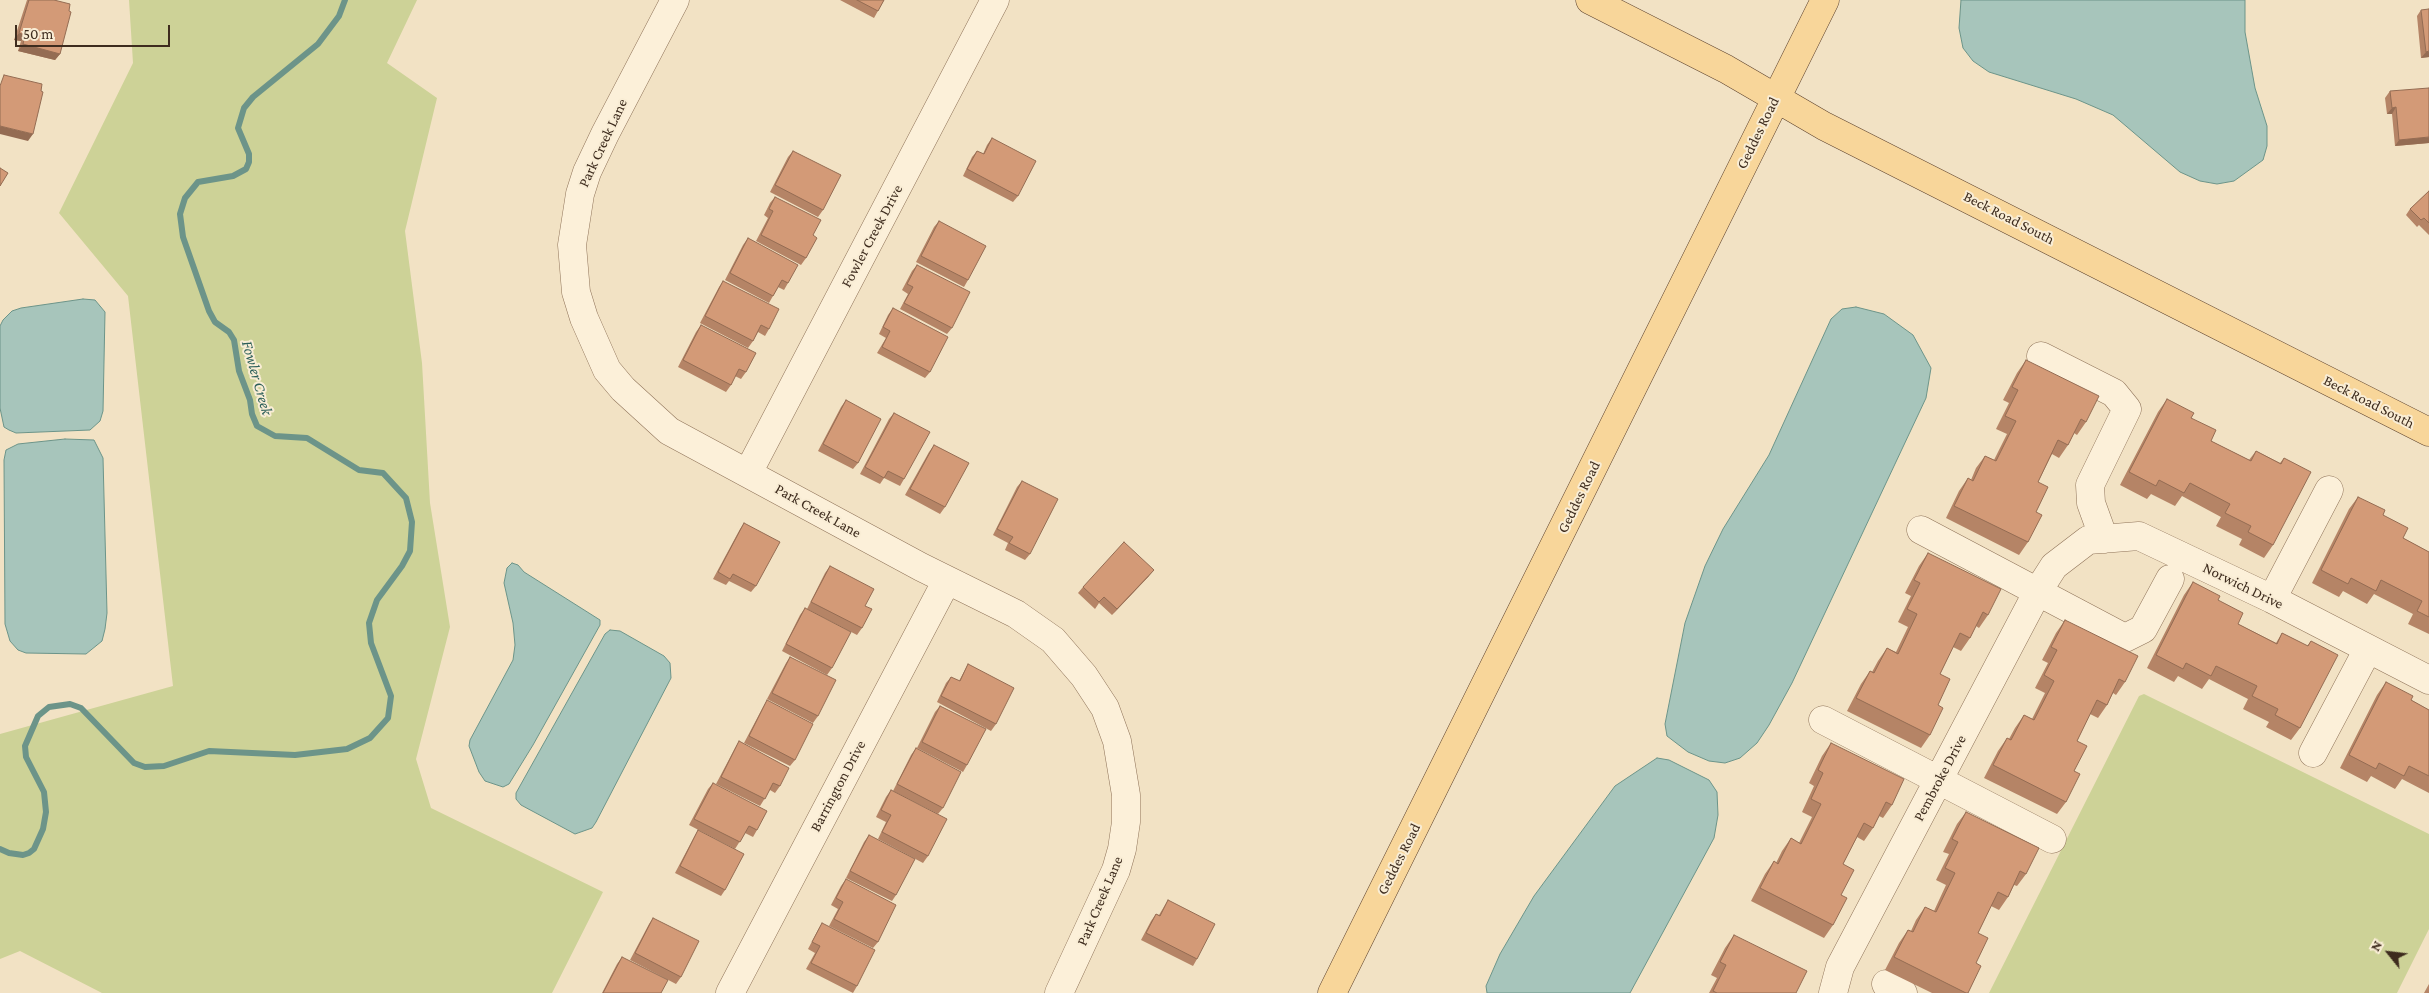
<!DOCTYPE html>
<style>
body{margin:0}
#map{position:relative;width:2429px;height:993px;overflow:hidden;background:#f2e2c4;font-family:"Crimson Pro",serif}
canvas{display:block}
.north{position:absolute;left:2364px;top:928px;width:50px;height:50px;-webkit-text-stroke:4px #f9edd5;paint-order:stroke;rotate:299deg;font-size:14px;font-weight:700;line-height:20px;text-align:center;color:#3e2c1e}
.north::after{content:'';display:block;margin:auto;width:18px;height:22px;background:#3e2c1e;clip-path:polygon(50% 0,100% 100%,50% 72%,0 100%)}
.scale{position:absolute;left:15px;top:25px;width:155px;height:22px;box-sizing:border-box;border:2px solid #3e2c1e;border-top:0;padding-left:6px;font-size:15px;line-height:18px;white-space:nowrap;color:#3e2c1e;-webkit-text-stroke:4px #f9edd5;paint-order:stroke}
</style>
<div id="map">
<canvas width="2429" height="993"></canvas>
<div class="north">N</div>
<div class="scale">50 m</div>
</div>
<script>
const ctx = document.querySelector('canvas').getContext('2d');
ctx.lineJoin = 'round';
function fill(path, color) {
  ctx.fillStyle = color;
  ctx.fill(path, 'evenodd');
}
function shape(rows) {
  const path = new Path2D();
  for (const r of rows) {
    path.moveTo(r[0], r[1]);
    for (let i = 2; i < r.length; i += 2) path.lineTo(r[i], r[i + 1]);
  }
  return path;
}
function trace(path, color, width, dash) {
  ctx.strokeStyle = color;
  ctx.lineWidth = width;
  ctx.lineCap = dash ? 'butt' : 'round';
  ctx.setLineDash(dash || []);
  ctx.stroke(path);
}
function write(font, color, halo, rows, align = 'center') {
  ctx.font = font + ' "Crimson Pro",serif';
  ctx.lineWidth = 4;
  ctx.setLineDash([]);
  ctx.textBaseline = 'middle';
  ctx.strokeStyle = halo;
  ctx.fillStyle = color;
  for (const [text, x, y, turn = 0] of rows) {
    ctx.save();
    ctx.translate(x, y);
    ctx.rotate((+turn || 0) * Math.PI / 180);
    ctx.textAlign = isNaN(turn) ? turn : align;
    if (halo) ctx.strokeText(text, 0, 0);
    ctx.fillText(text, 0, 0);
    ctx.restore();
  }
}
fill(shape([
 [129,0,417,0,387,63,437,98,405,231,422,363,430,503,450,627,416,759,431,808,603,892,552,993,102,993,20,951,0,959,0,734,173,686,128,296,59,213,133,63],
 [2144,694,2429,834,2429,929,2397,993,1989,993,2139,696]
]), '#cdd297');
const water = shape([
 [1961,0,2245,0,2245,32,2255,88,2267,126,2267,146,2263,160,2234,181,2217,184,2200,181,2180,172,2113,115,2076,99,1989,72,1973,61,1963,48,1959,28,1961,0],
 [83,299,95,300,105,312,103,411,100,421,90,430,16,433,9,430,4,427,0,408,0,326,3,320,12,311,21,308,83,299],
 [1856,307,1884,314,1913,335,1931,368,1926,398,1792,683,1769,725,1757,743,1740,758,1725,763,1709,761,1688,752,1667,736,1665,724,1685,623,1705,566,1723,529,1769,455,1831,319,1842,309,1856,307],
 [65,439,94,440,103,458,107,613,105,629,102,641,86,654,26,653,18,650,10,641,5,624,4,460,6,450,18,444,65,439],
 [512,563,518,565,524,572,600,620,600,625,533,745,509,784,503,787,485,781,479,772,469,746,470,740,513,660,515,645,513,623,504,583,507,568,512,563],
 [610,630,620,631,664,656,670,663,671,678,596,822,592,828,575,834,521,805,516,799,516,793,605,634,610,630],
 [1657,758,1669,760,1709,780,1717,792,1718,815,1714,838,1630,993,1487,993,1486,986,1500,954,1534,896,1615,786,1657,758]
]);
fill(water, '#a7c5bb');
trace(water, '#6c9489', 1);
trace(shape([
 [0,849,9,853,23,855,29,853,34,849,43,829,46,812,44,792,26,757,25,746,38,716,49,707,70,704,81,708,134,763,145,767,164,766,209,751,295,755,347,749,370,738,388,718,391,696,371,643,369,623,377,600,402,566,410,551,412,522,406,498,383,473,359,470,307,438,275,436,257,426,252,414,250,400,239,371,234,340,229,332,215,322,209,311,183,237,180,214,185,198,198,182,233,176,246,169,249,162,249,154,238,128,244,108,253,97,318,44,339,16,345,0]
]), '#6c9489', 6);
const minor = shape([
 [675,0,605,134,587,172,580,194,572,245,576,292,584,318,607,370,623,389,669,431,921,567,1016,614,1053,640,1084,676,1105,708,1117,741,1126,795,1126,822,1122,849,1116,870,1059,993],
 [2041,356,2114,393,2127,409,2090,485,2091,503,2104,539],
 [748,473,995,0],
 [1921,530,2125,638,2143,629,2170,579],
 [2272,599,2329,490],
 [1823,720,2052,839],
 [2313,753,2368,649],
 [1886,984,1903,993],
 [730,993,947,580],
 [1833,993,1840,967,2038,591,2054,566,2088,540,2139,536,2272,599,2429,680]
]);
const major = shape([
 [1590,0,1726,69,1824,126,2429,432],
 [1332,993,1825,0]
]);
trace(minor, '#8f7359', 29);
trace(major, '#5c412d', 29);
trace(minor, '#fcf0d9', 28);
trace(major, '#f8d69a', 28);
fill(shape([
 [27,0,54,0,69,11,60,54,55,60,18,51,21,41,14,40],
 [840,0,884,0,874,18],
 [2421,10,2429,57,2421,58,2417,16],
 [2390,91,2429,143,2395,146,2392,114,2387,114,2385,98],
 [992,138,1018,196,1013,202,963,176,972,157,977,151,983,154,987,145],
 [793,151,823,210,818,217,770,192,788,157],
 [2429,191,2429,235,2419,225,2417,227,2406,215,2410,209],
 [775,197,813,235,806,258,801,265,756,241,768,218,764,215,770,203],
 [939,221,968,280,964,287,916,262,934,227],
 [748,238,788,283,784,290,778,287,769,303,725,280,743,245],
 [917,265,952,328,947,334,900,309,908,294,902,290,912,271],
 [723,281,769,329,765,336,758,332,753,341,748,348,700,323,719,287],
 [893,308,930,372,925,378,877,353,886,338,879,334,888,315],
 [701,325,746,372,741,379,735,376,731,385,726,392,678,367,696,332],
 [2026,360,2086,422,2077,435,2074,433,2068,445,2059,458,2052,454,2038,482,2036,512,2028,542,2019,555,1946,518,1959,491,1968,478,1971,480,1976,468,1985,456,1994,460,2007,434,1996,429,2009,403,2003,400,2017,373],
 [2167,399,2191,418,2211,441,2249,460,2256,451,2280,463,2284,458,2273,545,2264,558,2239,545,2242,539,2216,526,2221,517,2182,496,2175,506,2151,494,2147,499,2120,485,2158,412],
 [846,400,858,463,853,469,818,451,841,407],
 [894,413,904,479,900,486,884,478,880,484,860,474,889,419],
 [934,445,945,507,940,514,905,495,929,452],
 [1022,481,1030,554,1025,560,1005,550,1008,543,993,535,1017,487],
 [2358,497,2383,515,2403,538,2429,552,2429,634,2408,624,2413,614,2374,594,2367,604,2343,591,2339,597,2312,583,2349,509],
 [744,523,756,586,751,592,729,581,726,585,713,579,740,529],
 [1928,553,1988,615,1979,628,1976,626,1970,638,1961,651,1953,647,1940,674,1938,705,1930,735,1921,748,1847,711,1861,684,1870,671,1872,672,1878,661,1887,648,1896,652,1908,627,1898,622,1911,596,1905,593,1919,566],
 [830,566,865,606,862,628,857,635,807,609,825,573],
 [1149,576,1112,615,1099,603,1095,609,1078,593,1083,587],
 [2193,582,2218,600,2238,624,2276,643,2282,633,2307,646,2311,641,2300,728,2291,740,2266,727,2269,722,2243,709,2248,699,2209,679,2202,689,2178,676,2174,682,2147,668,2184,595],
 [805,608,832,668,827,675,782,651,800,615],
 [2065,620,2125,682,2116,695,2113,693,2107,705,2098,718,2090,714,2077,741,2074,771,2066,802,2057,814,1984,778,1998,751,2007,738,2009,739,2015,728,2024,715,2032,719,2045,693,2035,688,2048,663,2042,660,2056,633],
 [790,657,818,716,813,723,767,699,786,663],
 [968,664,996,724,991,731,937,702,946,683,951,677,959,681],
 [2386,682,2411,700,2429,710,2429,793,2402,779,2395,789,2371,776,2367,782,2340,768,2377,695],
 [767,700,795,760,790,766,744,743,763,707],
 [940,706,967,765,963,772,917,748,935,712],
 [739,741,780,786,775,793,770,790,760,806,716,784,735,748],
 [1831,743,1892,805,1883,818,1879,816,1873,828,1864,841,1857,837,1843,864,1841,895,1833,925,1824,938,1751,901,1765,874,1774,861,1776,863,1782,851,1791,838,1799,843,1812,817,1802,812,1814,786,1809,783,1822,756],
 [916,748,943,808,938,814,893,791,911,755],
 [713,783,757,830,753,837,745,833,735,849,689,825,708,789],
 [891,790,928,856,923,863,878,839,886,822,876,817,886,797],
 [1966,812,2026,874,2017,886,2014,885,2008,897,1999,910,1991,906,1978,933,1976,963,1968,993,1932,993,1885,970,1899,943,1908,930,1911,931,1916,920,1925,907,1934,911,1946,885,1936,880,1949,854,1943,852,1957,824],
 [698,830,725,890,721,896,675,873,694,837],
 [869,835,896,895,892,901,846,878,864,842],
 [846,879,878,942,873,948,829,926,838,909,831,905,841,886],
 [1168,900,1197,959,1193,966,1141,940,1151,921,1156,914,1159,915],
 [653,918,681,977,676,984,630,960,649,924],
 [822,923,857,986,853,993,806,969,815,953,808,949,818,930],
 [1734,935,1796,993,1709,993,1717,978,1711,975,1725,948],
 [622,957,661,993,602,993,617,964],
 [2429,984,2429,993,2424,993]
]), '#b58466');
fill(shape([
 [19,33,25,35,21,41,14,40],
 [23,44,60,54,55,60,18,51],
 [2429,51,2429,57,2421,58,2426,52],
 [2396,107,2392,114,2387,114,2392,108],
 [0,126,33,134,28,141,0,134],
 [2429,137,2429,143,2395,146,2399,140],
 [1154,570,1149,576,1112,615,1117,609]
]), '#946c53');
const building = shape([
 [29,0,54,0,70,4,69,11,71,12,60,54,23,44,25,35,19,33,29,0],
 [857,0,884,0,878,11,857,0],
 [2429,9,2429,51,2426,52,2421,10,2429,9],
 [4,75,42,84,41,91,43,92,33,134,0,126,0,86,4,75],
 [2429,88,2429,137,2399,140,2396,107,2392,108,2390,91,2429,88],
 [992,138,1036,161,1018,196,967,169,977,151,984,154,992,138],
 [793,151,841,175,823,210,775,185,793,151],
 [0,168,8,173,0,186,0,168],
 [2429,191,2429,223,2424,218,2421,220,2410,209,2429,191],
 [775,197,821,220,813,235,817,238,806,258,761,235,773,211,769,209,775,197],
 [939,221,986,246,968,280,921,256,939,221],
 [748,238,798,265,788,283,782,280,773,296,730,273,748,238],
 [917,265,970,292,952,328,904,303,913,287,907,284,917,265],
 [723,281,779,309,769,329,761,325,753,341,705,316,723,281],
 [893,308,948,337,930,372,882,347,890,331,883,327,893,308],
 [701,325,756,353,746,372,739,369,731,385,683,360,701,325],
 [2026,360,2099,396,2086,422,2081,419,2068,445,2058,440,2038,482,2048,487,2036,512,2042,515,2028,542,1954,506,1968,478,1973,481,1985,456,1996,461,2016,421,2005,416,2018,390,2012,387,2026,360],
 [2167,399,2194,413,2191,418,2216,430,2211,441,2251,461,2256,451,2281,464,2284,458,2311,472,2273,545,2248,532,2251,526,2225,513,2230,504,2190,483,2184,493,2159,480,2156,486,2129,472,2167,399],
 [846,400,881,419,858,463,823,444,846,400],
 [894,413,930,432,904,479,888,471,884,478,865,467,894,413],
 [934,445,969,463,945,507,910,489,934,445],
 [1022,481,1058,499,1030,554,1009,543,1013,537,997,529,1022,481],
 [2358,497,2385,510,2383,515,2408,528,2403,538,2429,552,2429,617,2417,611,2422,601,2381,580,2376,591,2351,578,2348,584,2321,570,2358,497],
 [744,523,780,542,756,586,733,574,730,579,718,572,744,523],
 [1124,542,1154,570,1117,609,1104,597,1099,602,1083,587,1124,542],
 [1928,553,2001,589,1988,615,1983,612,1970,638,1960,633,1940,674,1950,679,1938,705,1943,708,1930,735,1856,698,1870,671,1874,673,1887,648,1898,654,1917,614,1907,609,1920,583,1914,580,1928,553],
 [830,566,874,589,865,606,872,609,862,628,811,602,830,566],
 [2193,582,2220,596,2218,600,2243,613,2238,624,2277,644,2282,633,2308,646,2311,641,2338,655,2300,728,2275,715,2278,709,2252,696,2257,686,2216,666,2211,676,2186,663,2183,669,2156,655,2193,582],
 [805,608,851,632,832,668,786,644,805,608],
 [2065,620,2138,656,2125,682,2119,679,2107,705,2097,700,2077,741,2087,746,2074,771,2080,774,2066,802,1993,765,2007,738,2011,740,2024,715,2034,720,2054,681,2044,675,2057,650,2051,647,2065,620],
 [790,657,836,680,818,716,772,693,790,657],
 [968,664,1014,688,996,724,941,696,951,677,960,681,968,664],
 [2386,682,2413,696,2411,700,2429,710,2429,776,2409,766,2404,776,2379,763,2376,769,2349,755,2386,682],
 [767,700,813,724,795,760,749,736,767,700],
 [940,706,986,729,967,765,922,742,940,706],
 [739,741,789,768,780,786,773,783,765,799,721,777,739,741],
 [1831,743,1904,779,1892,805,1886,802,1873,828,1864,823,1843,864,1854,870,1841,895,1847,898,1833,925,1760,888,1774,861,1778,864,1791,838,1801,844,1821,804,1811,799,1823,773,1818,770,1831,743],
 [916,748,961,772,943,808,897,784,916,748],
 [713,783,767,811,757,830,749,826,740,842,694,819,713,783],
 [891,790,947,819,928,856,882,832,891,815,881,810,891,790],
 [1966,812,2039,848,2026,874,2020,871,2008,897,1998,892,1978,933,1988,938,1976,963,1981,966,1968,993,1966,993,1894,957,1908,930,1913,932,1925,907,1936,912,1955,873,1945,868,1958,842,1952,839,1966,812],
 [698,830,744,854,725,890,680,866,698,830],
 [869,835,915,859,896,895,850,871,869,835],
 [846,879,896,905,878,942,834,919,843,902,836,898,846,879],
 [1168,900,1215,924,1197,959,1146,933,1156,914,1160,916,1168,900],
 [653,918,699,941,681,977,635,953,653,918],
 [822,923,875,950,857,986,811,963,820,946,812,942,822,923],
 [1734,935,1807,971,1796,993,1717,993,1713,991,1726,965,1720,962,1734,935],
 [622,957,668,980,661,993,603,993,622,957]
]);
fill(building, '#d39a77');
trace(building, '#946c53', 1);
write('15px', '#3e2c1e', '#f9edd5', [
 ["Geddes Road",1758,133,-64],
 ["Park Creek Lane",603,143,-65],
 ["Beck Road South",2009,218,27],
 ["Fowler Creek Drive",872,236,-62],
 ["Beck Road South",2369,402,27],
 ["Geddes Road",1579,497,-64],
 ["Park Creek Lane",818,511,29],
 ["Norwich Drive",2243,586,26],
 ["Pembroke Drive",1940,778,-62],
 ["Barrington Drive",838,786,-62],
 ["Geddes Road",1399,859,-63],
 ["Park Creek Lane",1100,901,-67]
]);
write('italic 16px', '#2c5f59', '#f9edd5', [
 ["Fowler Creek",257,378,74]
]);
</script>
